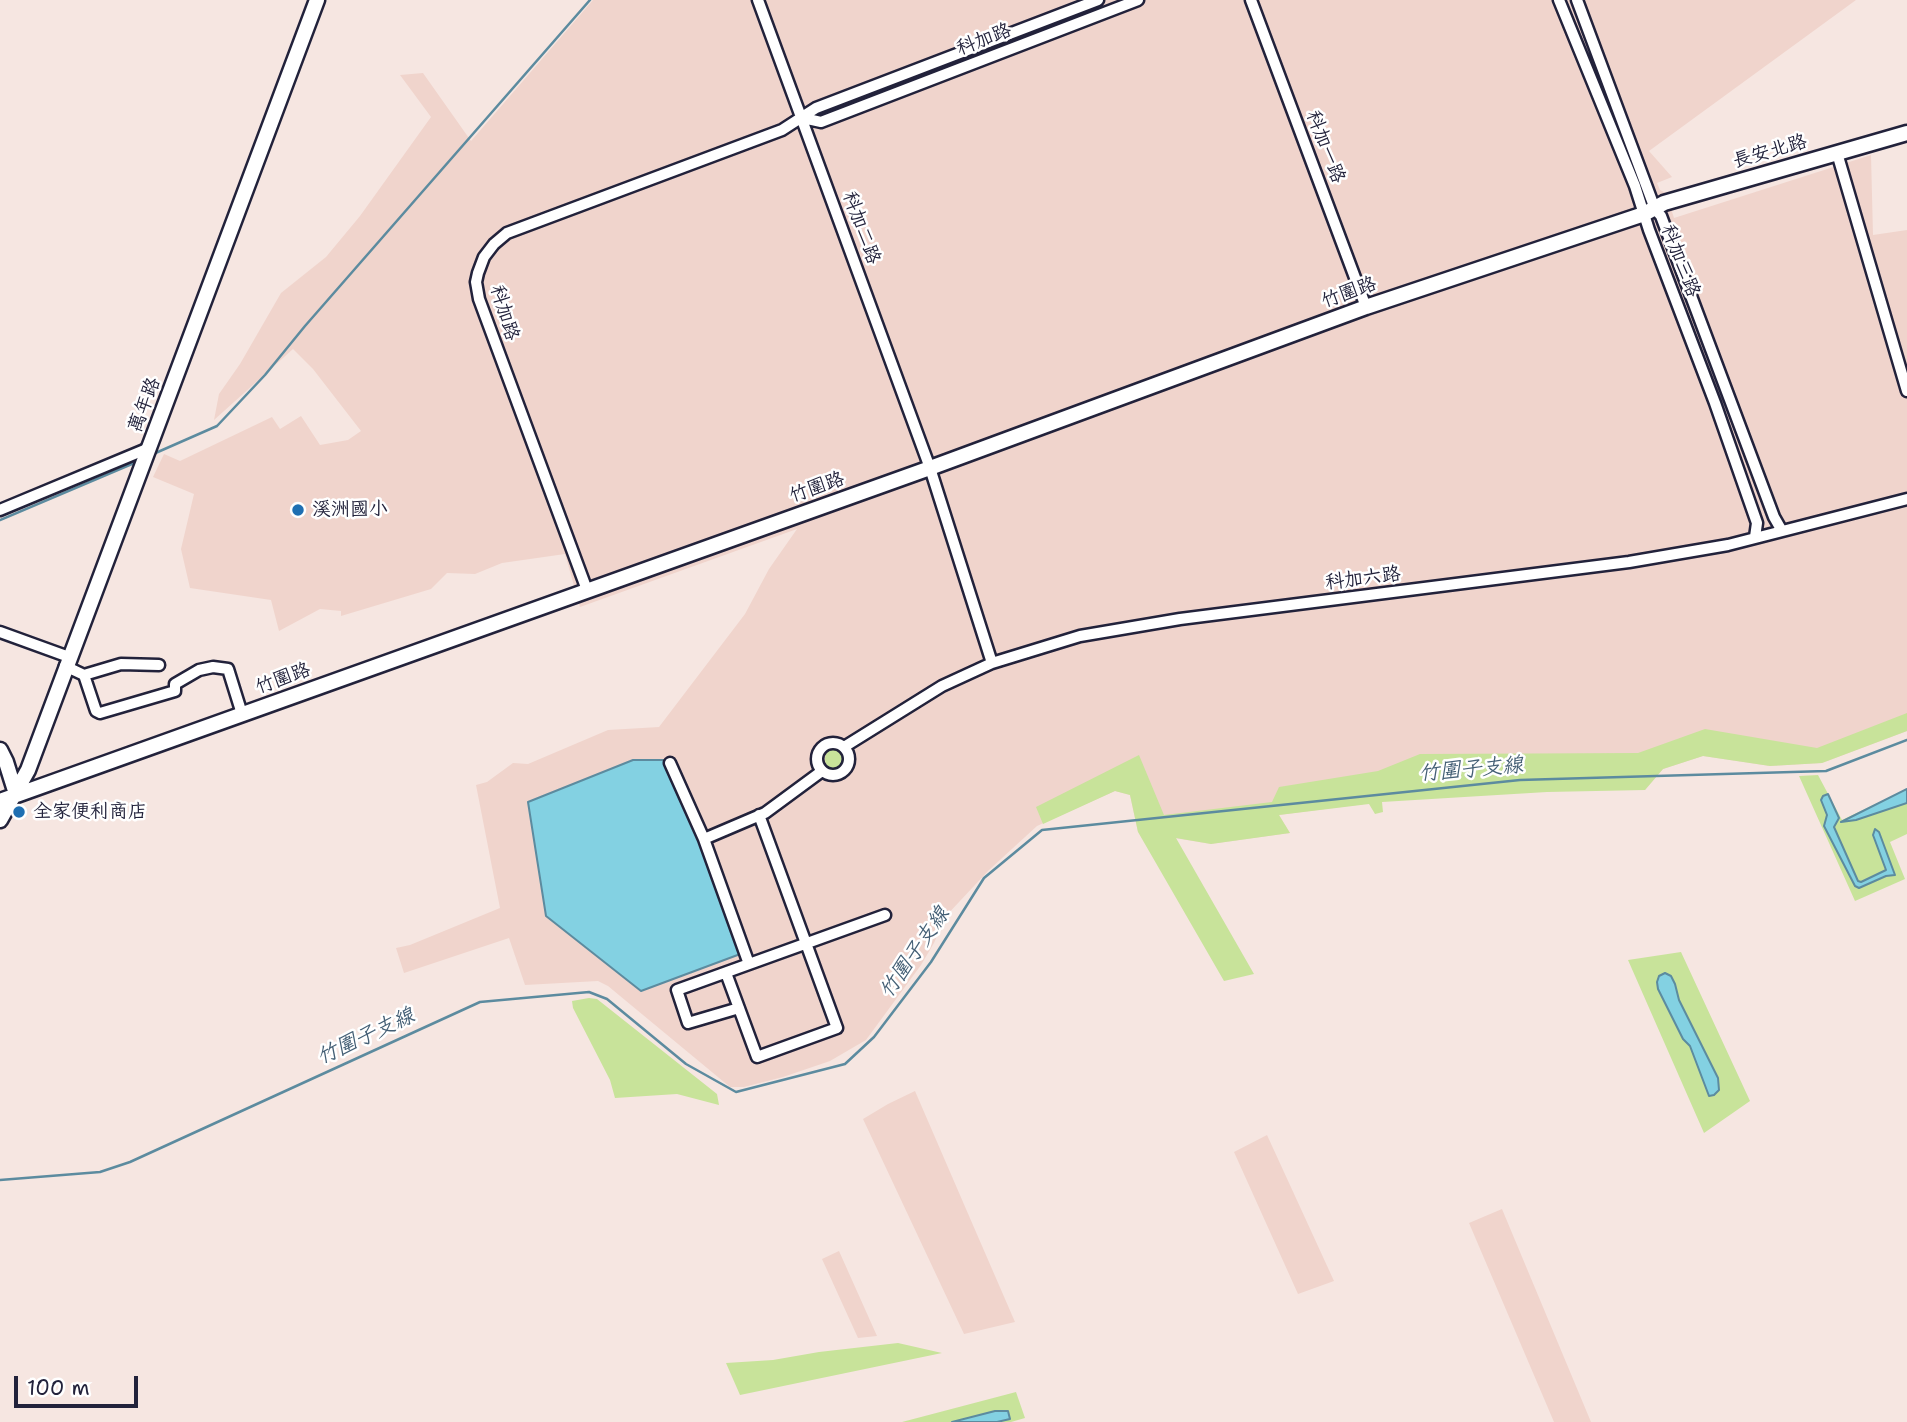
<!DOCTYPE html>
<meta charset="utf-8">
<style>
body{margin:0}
#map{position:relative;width:1907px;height:1422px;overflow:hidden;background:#f6e6e1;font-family:"Shantell Sans",sans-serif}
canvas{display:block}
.scale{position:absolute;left:14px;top:1376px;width:124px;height:32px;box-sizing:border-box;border:4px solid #22223b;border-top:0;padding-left:9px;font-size:21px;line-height:24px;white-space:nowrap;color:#22223b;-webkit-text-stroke:5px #fff;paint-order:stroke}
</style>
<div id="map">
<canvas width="1907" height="1422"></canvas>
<div class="scale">100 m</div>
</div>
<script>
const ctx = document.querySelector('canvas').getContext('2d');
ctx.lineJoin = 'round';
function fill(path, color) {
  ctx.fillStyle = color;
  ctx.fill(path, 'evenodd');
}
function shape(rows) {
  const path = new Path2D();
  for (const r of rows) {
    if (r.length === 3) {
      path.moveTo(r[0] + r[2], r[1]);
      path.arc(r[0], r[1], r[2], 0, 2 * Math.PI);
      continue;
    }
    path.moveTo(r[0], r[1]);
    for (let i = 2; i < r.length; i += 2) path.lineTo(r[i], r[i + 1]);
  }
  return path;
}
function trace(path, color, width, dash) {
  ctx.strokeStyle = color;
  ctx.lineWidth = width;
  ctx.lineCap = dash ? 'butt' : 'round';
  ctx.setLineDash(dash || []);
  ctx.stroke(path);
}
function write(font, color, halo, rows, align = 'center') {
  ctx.font = font + ' "Shantell Sans","LXGW WenKai TC",sans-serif';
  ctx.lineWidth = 5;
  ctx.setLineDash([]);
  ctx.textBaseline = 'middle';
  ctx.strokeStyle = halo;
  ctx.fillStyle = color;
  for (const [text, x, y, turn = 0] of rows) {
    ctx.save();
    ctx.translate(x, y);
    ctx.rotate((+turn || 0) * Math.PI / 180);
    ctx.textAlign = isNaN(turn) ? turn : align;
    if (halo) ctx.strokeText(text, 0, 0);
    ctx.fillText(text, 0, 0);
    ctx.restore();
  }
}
fill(shape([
 [593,0,1856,0,1649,151,1672,177,1657,183,1660,190,1666,193,1674,218,1871,155,1873,235,1907,230,1907,731,1822,763,1770,766,1703,756,1663,769,1645,790,1577,790,1411,798,1279,815,1290,833,1211,844,1138,832,1130,795,1115,791,1037,826,989,870,945,917,934,943,921,965,866,1040,830,1061,783,1077,744,1087,730,1087,608,986,598,981,525,985,509,938,404,973,396,948,410,945,500,908,476,785,487,782,513,763,528,764,608,730,659,727,745,614,769,569,797,529,580,607,565,554,502,563,475,574,447,573,431,589,341,616,341,611,320,609,279,631,271,600,190,588,181,549,194,494,153,477,164,454,180,461,272,417,280,429,301,416,320,445,348,440,361,431,313,369,293,349,214,420,219,394,240,364,281,293,326,257,360,216,431,117,400,75,423,73,471,141],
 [915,1091,966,1209,1015,1322,964,1334,863,1119,888,1104],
 [1267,1135,1334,1281,1298,1294,1234,1152],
 [1502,1209,1591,1422,1554,1422,1469,1223],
 [839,1251,877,1336,858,1338,822,1259]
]), '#f0d4cc');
fill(shape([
 [1907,713,1907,731,1822,763,1770,766,1703,756,1663,769,1645,790,1547,792,1382,802,1383,812,1375,814,1369,804,1279,815,1290,833,1211,844,1176,838,1254,974,1224,981,1138,832,1130,795,1115,791,1043,824,1036,807,1139,755,1164,815,1272,802,1279,787,1378,771,1420,754,1638,753,1705,729,1817,748],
 [836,759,11],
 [1818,775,1842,820,1907,789,1907,834,1890,842,1905,879,1855,901,1799,776],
 [1681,952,1750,1101,1704,1133,1628,960],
 [589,998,597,999,717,1094,719,1105,677,1094,615,1098,610,1080,573,1008,572,1001],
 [898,1343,942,1353,740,1395,726,1363,773,1360,819,1352],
 [1016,1392,1025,1418,1011,1422,902,1422]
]), '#c8e39a');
const water = shape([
 [633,760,669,760,743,953,641,991,546,916,528,802,633,760],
 [1907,789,1907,803,1856,820,1841,822,1907,789],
 [1828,794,1839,818,1834,827,1858,881,1861,882,1886,870,1873,835,1875,829,1879,832,1895,875,1886,876,1859,888,1855,886,1824,826,1827,815,1821,800,1823,796,1828,794],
 [1665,973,1671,976,1675,984,1679,1000,1718,1078,1719,1090,1714,1095,1709,1096,1690,1046,1683,1039,1658,989,1657,982,1659,976,1665,973],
 [995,1411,1008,1411,1010,1419,997,1422,952,1422,995,1411]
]);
fill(water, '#83d1e2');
trace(water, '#5c8b9f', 2);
trace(shape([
 [151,455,217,426,265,375,305,326,590,0],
 [0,520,139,461],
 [0,1180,100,1172,130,1162,480,1002,589,992,607,999,686,1064,736,1092,845,1064,874,1037,931,962,984,878,1042,830,1520,780,1826,771,1907,740]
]), '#5c8b9f', 2.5);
const street = shape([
 [758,0,930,468,992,663],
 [1251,0,1366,307],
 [1559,0,1635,186,1649,230,1715,403,1757,523,1755,537],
 [1577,0,1655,209,1661,216,1774,517,1782,531],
 [803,118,821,122,1138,0],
 [1837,153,1907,391],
 [0,510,149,448],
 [587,590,479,299,476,282,478,273,484,257,494,244,507,233,782,130,816,108,1098,0],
 [0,632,69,657],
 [65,666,84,675,96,711,100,713,175,691,175,684,199,670,213,667,228,669,242,714],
 [84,675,121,664,159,665],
 [833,759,16],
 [844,747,942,686,992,663,1080,636,1180,619,1629,562,1728,545,1907,499],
 [670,763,704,839,749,964],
 [704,839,765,813,822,771],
 [726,973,757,1057,837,1028,759,815],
 [739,1008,688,1023,677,990,885,915]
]);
const secondary = shape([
 [0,750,6,762,16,794],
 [0,801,930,468,1366,307,1644,214,1664,203,1907,133],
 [0,820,28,770,317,0]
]);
trace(street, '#22223b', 15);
trace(secondary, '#22223b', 19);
trace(street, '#fff', 10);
trace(secondary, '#fff', 14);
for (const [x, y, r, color] of [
 [298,510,7,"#1f6fb2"],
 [19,812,7,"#1f6fb2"]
]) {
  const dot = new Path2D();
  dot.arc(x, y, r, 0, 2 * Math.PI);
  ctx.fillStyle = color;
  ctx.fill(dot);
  trace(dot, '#fff', 2.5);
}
write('19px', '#22223b', '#fff', [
 ["科加路",984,40,-21],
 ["科加一路",1325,147,69],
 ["長安北路",1770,152,-16],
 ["科加二路",861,228,70],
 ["科加三路",1680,261,69],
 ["竹圍路",1349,293,-20],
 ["科加路",504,313,73],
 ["萬年路",145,405,-69],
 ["竹圍路",817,488,-19],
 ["科加六路",1363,579,-7],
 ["竹圍路",283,679,-20]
]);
write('19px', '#22223b', '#fff', [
 ["溪洲國小",312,510],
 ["全家便利商店",33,812]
], 'left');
write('italic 21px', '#445f75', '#fff', [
 ["竹圍子支線",1471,770,-5],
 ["竹圍子支線",915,953,-55],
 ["竹圍子支線",366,1037,-25]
]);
</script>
